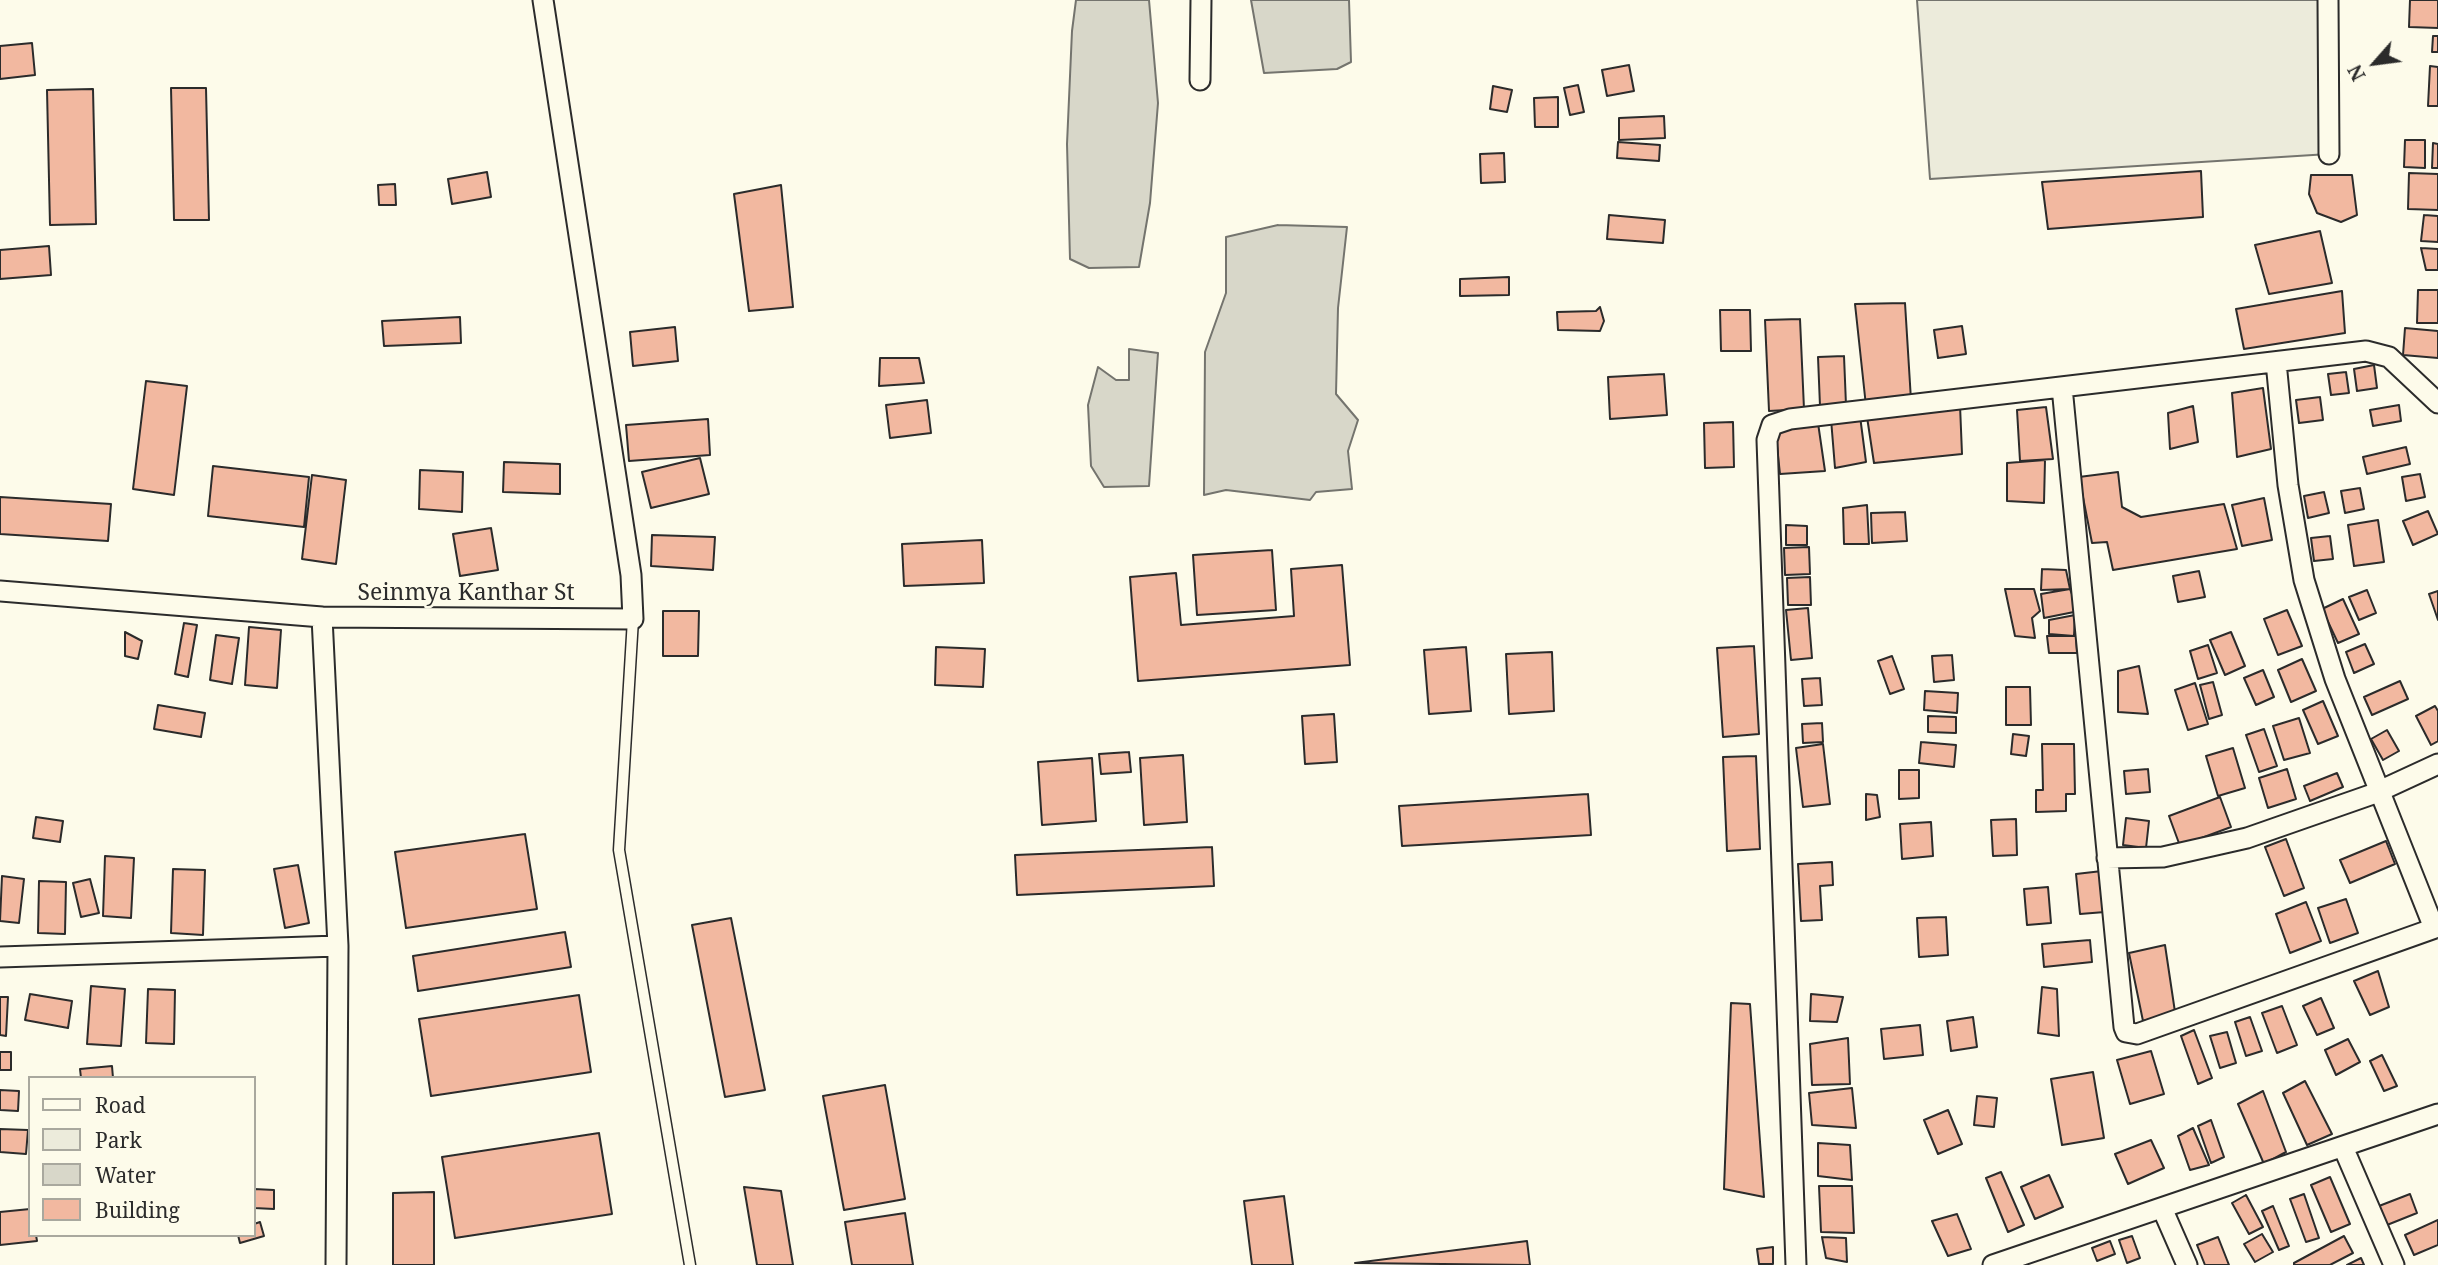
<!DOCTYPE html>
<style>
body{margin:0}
#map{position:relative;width:2438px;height:1265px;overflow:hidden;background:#fdfbea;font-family:"Noto Serif",serif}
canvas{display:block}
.legend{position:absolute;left:28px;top:1076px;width:228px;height:161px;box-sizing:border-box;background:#fdfbea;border:2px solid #a9a89e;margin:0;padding:9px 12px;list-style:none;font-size:21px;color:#2b2b2b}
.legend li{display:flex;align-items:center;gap:14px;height:35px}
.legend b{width:35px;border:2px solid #a9a89e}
.north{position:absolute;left:2340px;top:28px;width:70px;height:70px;-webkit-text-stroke:5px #fdfbea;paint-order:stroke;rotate:242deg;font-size:19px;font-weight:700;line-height:28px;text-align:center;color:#2b2b2b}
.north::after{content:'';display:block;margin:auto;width:24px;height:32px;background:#2b2b2b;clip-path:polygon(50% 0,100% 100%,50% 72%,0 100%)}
</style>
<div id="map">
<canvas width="2438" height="1265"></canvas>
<ul class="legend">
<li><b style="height:9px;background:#fdfbea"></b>Road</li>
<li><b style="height:19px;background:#ecebdb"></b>Park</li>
<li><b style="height:19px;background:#d8d7c9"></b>Water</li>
<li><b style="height:19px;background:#f2b8a0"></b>Building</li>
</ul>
<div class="north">N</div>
</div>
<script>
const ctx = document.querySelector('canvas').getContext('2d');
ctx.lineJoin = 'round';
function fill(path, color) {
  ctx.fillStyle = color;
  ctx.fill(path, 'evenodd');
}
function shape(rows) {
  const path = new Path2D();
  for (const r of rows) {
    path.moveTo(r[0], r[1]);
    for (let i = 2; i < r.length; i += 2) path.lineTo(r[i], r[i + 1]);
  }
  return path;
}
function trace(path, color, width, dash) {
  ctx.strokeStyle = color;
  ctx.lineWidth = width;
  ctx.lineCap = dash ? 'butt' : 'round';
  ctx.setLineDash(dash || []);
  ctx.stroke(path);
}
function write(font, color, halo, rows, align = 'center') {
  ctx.font = font + ' "Noto Serif",serif';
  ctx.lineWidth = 5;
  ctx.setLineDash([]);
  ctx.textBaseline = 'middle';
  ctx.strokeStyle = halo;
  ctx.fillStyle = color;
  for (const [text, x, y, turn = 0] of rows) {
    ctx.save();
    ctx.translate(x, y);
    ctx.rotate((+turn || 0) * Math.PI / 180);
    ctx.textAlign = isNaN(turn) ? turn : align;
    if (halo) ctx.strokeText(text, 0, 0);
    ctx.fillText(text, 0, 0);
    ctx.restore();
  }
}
const green = shape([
 [1917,0,2318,0,2329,154,1930,179,1917,0]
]);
fill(green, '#ecebdb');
trace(green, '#74746e', 2);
const water = shape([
 [1076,0,1149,0,1158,103,1150,203,1139,267,1089,268,1070,259,1067,144,1072,31,1076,0],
 [1251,0,1349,0,1351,62,1337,69,1264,73,1251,0],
 [1278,225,1347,227,1338,308,1336,394,1358,420,1348,451,1352,489,1316,492,1310,500,1226,490,1204,495,1205,352,1226,293,1226,237,1278,225],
 [1129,349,1158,353,1149,486,1104,487,1091,466,1088,405,1098,367,1116,380,1129,380,1129,349]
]);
fill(water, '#d8d7c9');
trace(water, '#74746e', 2);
const building = shape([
 [2410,0,2438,0,2438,28,2409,27,2410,0],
 [2433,36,2438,36,2438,52,2432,52,2433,36],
 [32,43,35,75,0,79,0,46,32,43],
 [1629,65,1634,91,1607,96,1602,70,1629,65],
 [2430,66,2438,67,2438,106,2428,106,2430,66],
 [1578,85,1584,112,1570,115,1564,88,1578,85],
 [1493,86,1512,90,1507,112,1490,109,1493,86],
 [171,88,206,88,209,220,174,220,171,88],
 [93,89,96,224,50,225,47,90,93,89],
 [1558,97,1558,127,1535,127,1534,98,1558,97],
 [1664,116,1665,138,1619,140,1619,118,1664,116],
 [2405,140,2425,140,2425,168,2404,167,2405,140],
 [1618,142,1660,145,1659,161,1617,158,1618,142],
 [2433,143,2438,144,2438,168,2432,168,2433,143],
 [1504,153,1505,182,1481,183,1480,154,1504,153],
 [2201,171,2203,217,2048,229,2042,182,2201,171],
 [487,172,491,197,452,204,448,179,487,172],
 [2409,173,2438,174,2438,210,2408,209,2409,173],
 [2311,175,2352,175,2357,215,2341,222,2317,213,2309,194,2311,175],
 [395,184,396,205,379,205,378,185,395,184],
 [781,185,793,307,749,311,734,194,781,185],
 [1609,215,1665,220,1663,243,1607,239,1609,215],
 [2424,215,2438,216,2438,242,2421,241,2424,215],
 [2320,231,2332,283,2269,294,2255,245,2320,231],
 [49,246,51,275,0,279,0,250,49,246],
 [2421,248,2438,249,2438,270,2426,270,2421,248],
 [1509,277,1509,295,1460,296,1460,279,1509,277],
 [2418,290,2438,290,2438,323,2417,323,2418,290],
 [2342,291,2345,333,2244,349,2236,309,2342,291],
 [1905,303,1911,400,1866,406,1855,304,1905,303],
 [1600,307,1604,321,1600,331,1558,330,1557,312,1596,311,1600,307],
 [1720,310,1750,310,1751,351,1721,351,1720,310],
 [460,317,461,343,384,346,382,321,460,317],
 [1800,319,1804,409,1769,411,1765,320,1800,319],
 [1962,326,1966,354,1938,358,1934,330,1962,326],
 [675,327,678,361,633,366,630,332,675,327],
 [2405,328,2438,331,2438,358,2403,355,2405,328],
 [1844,356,1846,405,1820,406,1818,357,1844,356],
 [880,358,919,358,924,383,879,386,880,358],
 [2374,365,2377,388,2357,391,2354,369,2374,365],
 [2346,372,2349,393,2331,395,2328,374,2346,372],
 [1664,374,1667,415,1610,419,1608,377,1664,374],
 [146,381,187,386,174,495,133,489,146,381],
 [2263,388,2271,449,2237,457,2232,393,2263,388],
 [2320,397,2323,420,2299,423,2296,400,2320,397],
 [927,400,931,433,890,438,886,405,927,400],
 [1960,405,1962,454,1874,463,1867,417,1960,405],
 [2399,405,2401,421,2373,426,2370,410,2399,405],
 [2193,406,2198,442,2170,449,2168,413,2193,406],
 [2046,407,2053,459,2020,461,2017,410,2046,407],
 [1860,416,1866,462,1835,468,1831,419,1860,416],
 [708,419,710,455,629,461,626,425,708,419],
 [1733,422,1734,467,1705,468,1704,423,1733,422],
 [1818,423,1825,471,1780,474,1775,428,1818,423],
 [2406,447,2410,464,2367,474,2363,457,2406,447],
 [700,458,709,494,651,508,642,472,700,458],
 [2045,460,2044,503,2007,501,2007,463,2045,460],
 [504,462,560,464,560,494,503,492,504,462],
 [213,466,309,477,304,527,208,516,213,466],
 [420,470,463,472,462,512,419,509,420,470],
 [2118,472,2122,507,2141,517,2224,504,2237,549,2113,570,2107,542,2092,543,2079,477,2118,472],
 [2420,474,2425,497,2406,501,2402,477,2420,474],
 [312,475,346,480,336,564,302,559,312,475],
 [2360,488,2364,509,2345,513,2341,491,2360,488],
 [2324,492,2329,513,2308,518,2304,496,2324,492],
 [0,497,111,504,108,541,0,534,0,497],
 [2264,498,2272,540,2242,546,2232,505,2264,498],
 [1867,505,1869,544,1844,544,1843,508,1867,505],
 [2428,511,2438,534,2413,545,2403,521,2428,511],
 [1905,512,1907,541,1872,543,1871,513,1905,512],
 [2378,520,2384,562,2354,566,2348,525,2378,520],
 [1786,525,1807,526,1807,545,1786,545,1786,525],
 [491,528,498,570,460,576,453,534,491,528],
 [652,535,715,537,713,570,651,566,652,535],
 [2330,536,2333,559,2314,561,2311,538,2330,536],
 [982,540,984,583,904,586,902,544,982,540],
 [1809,547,1810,574,1785,575,1784,548,1809,547],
 [1272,550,1276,610,1197,615,1193,555,1272,550],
 [1342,565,1350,665,1138,681,1130,577,1176,573,1181,625,1294,616,1291,569,1342,565],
 [2042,569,2066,570,2070,589,2041,590,2042,569],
 [2199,571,2205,597,2178,602,2173,576,2199,571],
 [1810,577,1811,605,1788,605,1787,578,1810,577],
 [2005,589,2034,589,2040,611,2032,618,2035,638,2015,636,2005,589],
 [2070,589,2079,611,2044,618,2041,594,2070,589],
 [2367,590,2376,613,2359,620,2349,597,2367,590],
 [2438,591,2438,620,2429,594,2438,591],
 [2343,599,2359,634,2338,643,2322,609,2343,599],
 [1808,608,1812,658,1791,660,1786,610,1808,608],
 [2287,610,2302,646,2278,655,2264,619,2287,610],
 [663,611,699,611,698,656,663,656,663,611],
 [2075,615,2074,636,2049,634,2049,620,2075,615],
 [184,623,197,625,188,677,175,674,184,623],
 [249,627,281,630,277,688,245,685,249,627],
 [125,632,142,641,138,659,125,656,125,632],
 [2231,632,2245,666,2225,675,2210,640,2231,632],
 [216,635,239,638,232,684,210,680,216,635],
 [2047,636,2076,636,2077,653,2049,653,2047,636],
 [2365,644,2374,664,2354,673,2346,652,2365,644],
 [2208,645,2217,673,2198,679,2190,651,2208,645],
 [1754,646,1759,734,1723,737,1717,648,1754,646],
 [936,647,985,649,983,687,935,685,936,647],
 [1466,647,1471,711,1429,714,1424,650,1466,647],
 [1552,652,1554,711,1509,714,1506,654,1552,652],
 [1952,655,1954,680,1934,682,1932,656,1952,655],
 [1892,656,1904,689,1890,694,1878,661,1892,656],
 [2302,659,2316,691,2291,702,2278,670,2302,659],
 [2139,666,2148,714,2118,712,2118,671,2139,666],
 [2263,670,2274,697,2256,705,2244,678,2263,670],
 [1820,678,1822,705,1804,706,1802,679,1820,678],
 [2400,681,2408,699,2372,715,2364,697,2400,681],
 [2213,682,2222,715,2209,719,2200,685,2213,682],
 [2195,683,2208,724,2188,730,2175,690,2195,683],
 [2006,687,2030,687,2031,725,2006,725,2006,687],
 [1925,691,1958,693,1957,713,1924,710,1925,691],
 [2323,701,2338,736,2318,744,2303,710,2323,701],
 [158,705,205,713,201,737,154,729,158,705],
 [2435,706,2438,711,2438,741,2431,745,2416,716,2435,706],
 [1334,714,1337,762,1305,764,1302,716,1334,714],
 [1928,716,1956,717,1956,733,1928,732,1928,716],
 [2299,718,2310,753,2284,760,2273,726,2299,718],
 [1822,723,1823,742,1803,743,1802,724,1822,723],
 [2264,729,2277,766,2259,772,2246,735,2264,729],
 [2387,730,2399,751,2383,760,2371,739,2387,730],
 [2013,734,2029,736,2026,756,2011,754,2013,734],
 [1921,742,1956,745,1954,767,1919,763,1921,742],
 [1823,744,1830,804,1803,807,1796,748,1823,744],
 [2042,744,2074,744,2075,794,2066,794,2066,811,2036,812,2036,790,2043,790,2042,744],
 [2233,748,2245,788,2218,796,2206,756,2233,748],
 [1129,752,1131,772,1101,774,1099,754,1129,752],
 [1183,755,1187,822,1144,825,1140,758,1183,755],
 [1756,756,1760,849,1727,851,1723,757,1756,756],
 [1092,758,1096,821,1042,825,1038,762,1092,758],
 [2148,769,2150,792,2126,794,2124,771,2148,769],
 [2287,769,2296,799,2268,808,2259,778,2287,769],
 [1899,770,1919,770,1919,798,1899,799,1899,770],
 [2337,773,2343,787,2310,801,2304,786,2337,773],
 [1588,794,1591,835,1402,846,1399,806,1588,794],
 [1866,794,1877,795,1880,817,1866,820,1866,794],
 [2220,797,2231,827,2180,846,2169,816,2220,797],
 [36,817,63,821,60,842,33,838,36,817],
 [2126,818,2149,821,2146,848,2123,845,2126,818],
 [2016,819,2017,855,1993,856,1991,820,2016,819],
 [1931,822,1933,856,1902,859,1900,824,1931,822],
 [525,834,537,909,406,928,395,852,525,834],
 [2286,839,2304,888,2284,896,2265,847,2286,839],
 [2386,841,2395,864,2350,883,2340,860,2386,841],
 [1212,847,1214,886,1017,895,1015,855,1212,847],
 [105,856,134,858,131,918,103,916,105,856],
 [1832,862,1833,885,1820,886,1822,920,1801,921,1798,864,1832,862],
 [298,865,309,923,285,928,274,869,298,865],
 [173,869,205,870,203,935,171,933,173,869],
 [2102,871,2105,912,2080,914,2076,874,2102,871],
 [2,876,24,879,19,923,0,921,2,876],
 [90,879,99,913,81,917,73,883,90,879],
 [39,881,66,882,65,934,38,933,39,881],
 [2048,887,2051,923,2027,925,2024,889,2048,887],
 [2346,899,2358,933,2330,943,2318,908,2346,899],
 [2306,902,2321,941,2290,953,2276,914,2306,902],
 [1946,917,1948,955,1919,957,1917,918,1946,917],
 [731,918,765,1090,725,1097,692,925,731,918],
 [565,932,571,967,418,991,413,956,565,932],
 [2090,940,2092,962,2044,967,2042,944,2090,940],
 [2165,945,2175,1012,2143,1021,2129,953,2165,945],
 [2378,971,2389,1007,2370,1015,2354,981,2378,971],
 [91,986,125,989,121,1046,87,1044,91,986],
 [2042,987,2057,989,2059,1036,2038,1033,2042,987],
 [148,989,175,990,174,1044,146,1043,148,989],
 [30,994,72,1001,68,1028,25,1020,30,994],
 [1811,994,1843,997,1837,1022,1810,1021,1811,994],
 [579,995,591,1072,431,1096,419,1019,579,995],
 [0,997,8,997,6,1036,0,1035,0,997],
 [2321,998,2334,1028,2317,1035,2303,1006,2321,998],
 [1731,1003,1750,1004,1764,1197,1724,1189,1731,1003],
 [2282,1006,2297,1045,2277,1053,2262,1013,2282,1006],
 [1973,1017,1977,1047,1951,1051,1947,1021,1973,1017],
 [2250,1017,2262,1051,2246,1056,2235,1022,2250,1017],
 [1920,1025,1923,1055,1884,1059,1881,1029,1920,1025],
 [2194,1030,2212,1078,2198,1084,2181,1036,2194,1030],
 [2227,1032,2236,1063,2220,1068,2210,1036,2227,1032],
 [1848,1038,1850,1084,1812,1085,1810,1044,1848,1038],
 [2348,1039,2360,1062,2336,1075,2325,1050,2348,1039],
 [2151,1051,2164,1094,2130,1104,2117,1060,2151,1051],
 [0,1052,11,1052,11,1070,0,1070,0,1052],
 [2382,1055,2397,1086,2384,1091,2370,1061,2382,1055],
 [112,1066,113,1078,81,1078,80,1069,112,1066],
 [2093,1072,2104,1138,2062,1145,2051,1079,2093,1072],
 [2305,1081,2332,1134,2307,1145,2283,1093,2305,1081],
 [885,1085,905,1199,844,1210,823,1096,885,1085],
 [1852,1088,1856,1128,1812,1125,1809,1093,1852,1088],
 [0,1090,19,1091,18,1111,0,1110,0,1090],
 [2263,1091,2286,1152,2264,1164,2238,1104,2263,1091],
 [1977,1096,1997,1098,1994,1127,1974,1125,1977,1096],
 [1948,1110,1962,1144,1938,1154,1924,1120,1948,1110],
 [2211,1120,2224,1157,2211,1163,2198,1126,2211,1120],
 [2193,1128,2209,1165,2190,1170,2178,1136,2193,1128],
 [0,1129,28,1130,26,1154,0,1152,0,1129],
 [599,1133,612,1214,455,1238,442,1157,599,1133],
 [2151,1140,2164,1168,2128,1184,2115,1154,2151,1140],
 [1818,1143,1850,1145,1852,1180,1818,1176,1818,1143],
 [2001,1172,2024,1225,2008,1232,1986,1178,2001,1172],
 [2049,1175,2063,1207,2035,1219,2021,1187,2049,1175],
 [2330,1177,2350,1224,2331,1232,2311,1185,2330,1177],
 [1819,1186,1852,1186,1854,1233,1821,1232,1819,1186],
 [744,1187,781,1191,793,1265,757,1265,744,1187],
 [254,1189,274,1190,274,1209,254,1208,254,1189],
 [434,1192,434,1265,393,1265,393,1193,434,1192],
 [2304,1194,2319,1238,2306,1242,2290,1199,2304,1194],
 [2410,1194,2417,1213,2387,1225,2379,1206,2410,1194],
 [2246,1195,2263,1227,2249,1234,2232,1203,2246,1195],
 [1284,1196,1293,1265,1252,1265,1244,1201,1284,1196],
 [2273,1206,2289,1246,2279,1250,2262,1211,2273,1206],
 [30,1209,30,1235,36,1235,37,1241,0,1245,0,1212,30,1209],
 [905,1213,913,1265,852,1265,845,1222,905,1213],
 [1957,1214,1971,1249,1948,1256,1932,1221,1957,1214],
 [2438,1220,2438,1245,2414,1255,2405,1235,2438,1220],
 [260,1222,264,1236,240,1243,238,1235,254,1235,254,1224,260,1222],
 [2262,1234,2273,1252,2255,1262,2244,1244,2262,1234],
 [2132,1236,2140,1258,2127,1263,2119,1240,2132,1236],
 [2344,1236,2353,1253,2330,1265,2294,1265,2294,1263,2344,1236],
 [1822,1237,1846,1238,1847,1262,1826,1258,1822,1237],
 [2218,1237,2229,1265,2205,1265,2197,1245,2218,1237],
 [1527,1241,1530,1265,1355,1263,1527,1241],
 [2110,1241,2115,1254,2097,1261,2092,1248,2110,1241],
 [1773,1247,1773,1264,1759,1264,1757,1249,1773,1247],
 [2361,1258,2364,1265,2347,1265,2361,1258]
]);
fill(building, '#f2b8a0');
trace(building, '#2b2b2b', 2);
const lane = shape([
 [633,619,619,850,690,1265]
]);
const street = shape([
 [2328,0,2329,154],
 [1200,80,1201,0],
 [2276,362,2288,485,2304,580,2335,679,2434,928],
 [2062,387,2124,1027,2126,1032,2137,1034,2438,927],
 [0,591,322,617],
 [2107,858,2163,857,2247,838,2373,794,2438,764],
 [0,957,338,946],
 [2343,1147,2394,1265],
 [2162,1208,2187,1265],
 [336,1265,338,946,322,617,633,619,631,575,543,0],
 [1796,1265,1767,440,1772,425,1790,419,2366,351,2389,357,2438,403],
 [1993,1265,2438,1114]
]);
trace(lane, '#2b2b2b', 13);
trace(street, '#2b2b2b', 23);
trace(lane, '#fdfbea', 10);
trace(street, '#fdfbea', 19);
write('23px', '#2b2b2b', '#fdfbea', [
 ["Seinmya Kanthar St",466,593]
]);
</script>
